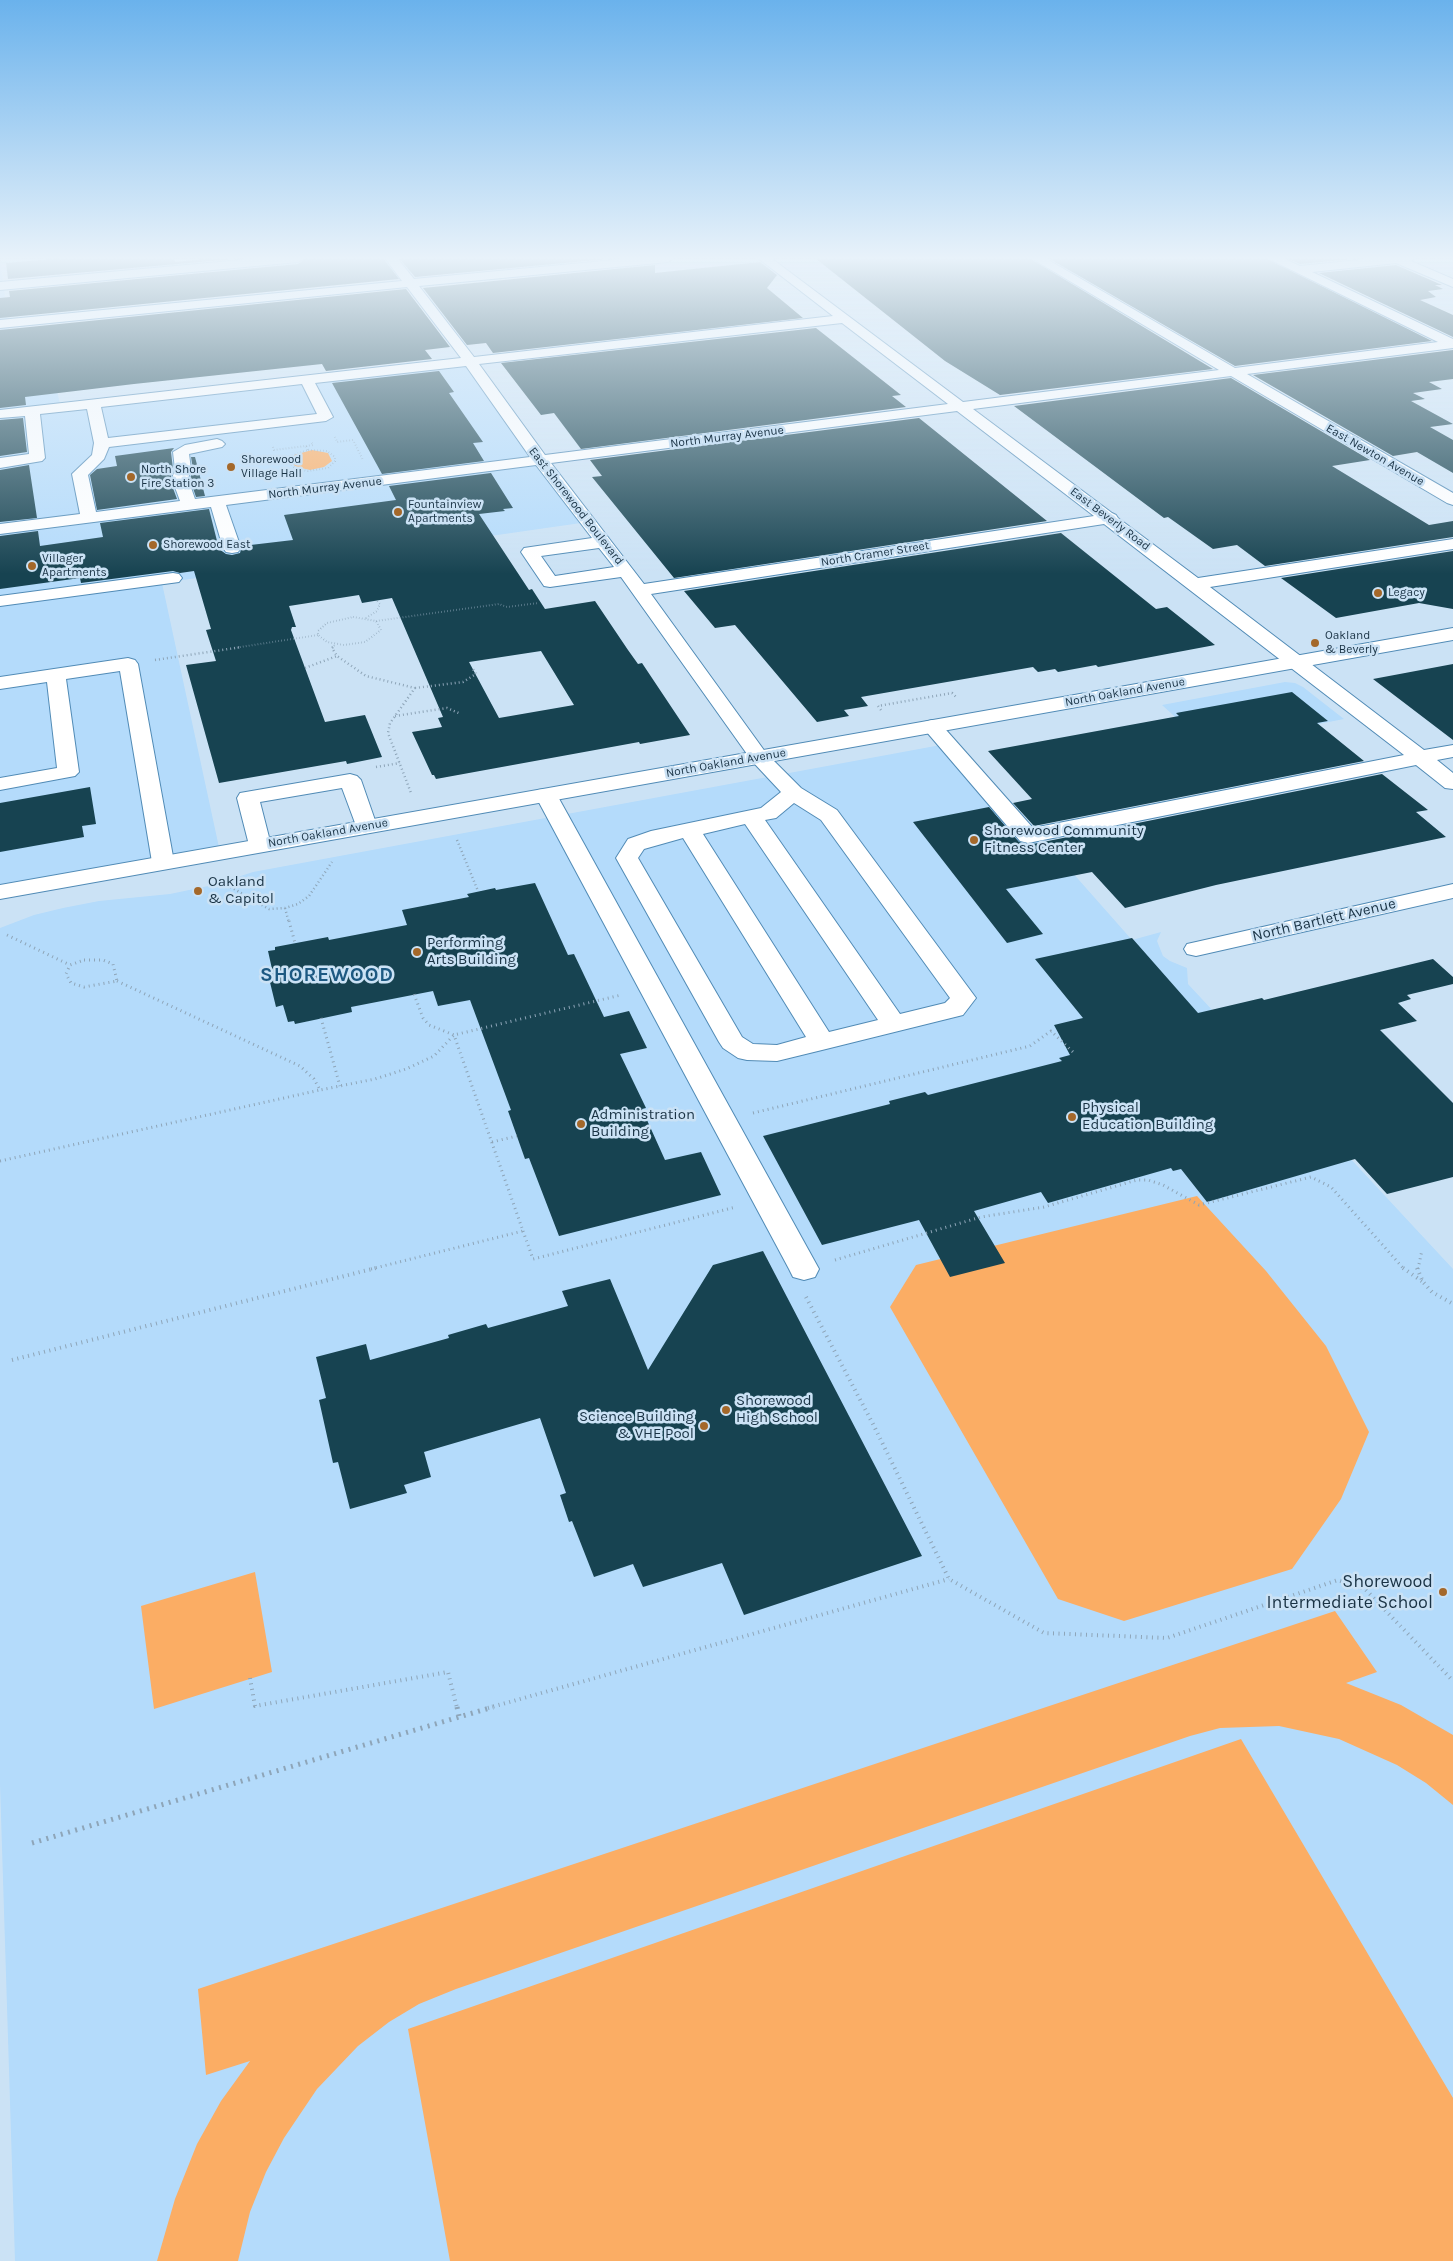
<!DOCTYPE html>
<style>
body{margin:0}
canvas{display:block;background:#cbe2f5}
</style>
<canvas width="1453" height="2261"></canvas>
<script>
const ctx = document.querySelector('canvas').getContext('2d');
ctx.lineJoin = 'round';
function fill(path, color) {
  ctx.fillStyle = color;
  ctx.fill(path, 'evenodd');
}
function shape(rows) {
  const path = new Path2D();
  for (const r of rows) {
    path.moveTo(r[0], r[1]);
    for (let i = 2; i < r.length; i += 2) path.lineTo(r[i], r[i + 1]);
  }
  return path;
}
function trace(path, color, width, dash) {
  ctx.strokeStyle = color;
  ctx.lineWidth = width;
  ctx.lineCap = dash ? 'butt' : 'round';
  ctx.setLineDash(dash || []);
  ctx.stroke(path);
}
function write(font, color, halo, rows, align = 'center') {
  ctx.font = font + ' Karla,sans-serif';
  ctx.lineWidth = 5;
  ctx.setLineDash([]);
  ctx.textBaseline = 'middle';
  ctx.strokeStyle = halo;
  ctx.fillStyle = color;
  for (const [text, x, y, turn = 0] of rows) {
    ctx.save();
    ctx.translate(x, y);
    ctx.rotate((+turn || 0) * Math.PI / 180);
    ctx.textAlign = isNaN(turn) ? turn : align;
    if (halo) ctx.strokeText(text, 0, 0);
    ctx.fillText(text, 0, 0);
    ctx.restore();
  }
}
fill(shape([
 [0,258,14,367,51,364,60,404,470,361,588,522,162,583,220,852,0,892],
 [1285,682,1295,683,1303,687,1344,719,1207,746,1162,705],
 [957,742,1132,940,1161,932,1157,941,1163,956,1170,961,1187,968,1188,984,1453,1269,1453,2261,15,2261,0,1784,0,928,34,915,63,908,99,901,170,894,213,885,253,872]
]), '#b4dbfb');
fill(shape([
 [312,450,328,453,332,461,324,467,310,470,297,467,292,464,294,455],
 [1197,1196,1266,1271,1326,1346,1369,1432,1341,1499,1292,1569,1124,1621,1058,1599,890,1307,916,1265],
 [255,1572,272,1672,154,1709,141,1606],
 [1335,1611,1377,1672,1346,1683,1401,1705,1453,1735,1453,1805,1426,1783,1397,1765,1339,1739,1279,1726,1220,1728,1190,1736,456,1989,419,2004,389,2022,358,2046,317,2089,284,2138,266,2172,250,2212,238,2261,157,2261,175,2199,197,2144,221,2101,250,2061,206,2075,198,1989],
 [1241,1739,1453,2098,1453,2261,450,2261,408,2029]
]), '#fbad64');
fill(shape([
 [64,258,174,258,175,262,214,258,245,258,8,279,6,263],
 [306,258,383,258,399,279,0,318,0,298,10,297,9,291,298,264],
 [399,258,618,258,415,277],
 [815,258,1029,258,1213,369,1000,395,945,361],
 [1048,258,1265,258,1432,341,1235,366],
 [1286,258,1362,258,1300,264],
 [760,262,777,275,767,288,803,318,493,353,486,343,467,345,423,288,655,265,655,273],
 [1396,265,1442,285,1435,285,1443,289,1428,291,1436,297,1420,300,1453,315,1453,337,1319,273],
 [406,289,450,347,425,350,432,359,326,371,322,364,134,384,25,397,26,405,0,408,0,330],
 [816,328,901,395,892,396,906,407,581,449,554,413,541,415,501,363],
 [1453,350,1453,379,1429,382,1442,389,1413,393,1425,399,1411,401,1453,424,1430,427,1453,440,1453,473,1417,452,1393,456,1253,375],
 [439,371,454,392,449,393,483,442,473,443,484,461,382,474,332,383],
 [1231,378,1370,460,1332,466,1429,525,1453,521,1453,537,1265,566,1237,545,1213,549,1168,517,1164,518,1014,406],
 [23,418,27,452,0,456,0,420],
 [919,418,1047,521,674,578,592,477,602,476,590,460],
 [174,448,171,452,173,469,170,480,177,499,97,510,90,475,97,469,117,466,115,456],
 [191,457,195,457,205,496,196,497,190,479,193,469],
 [29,465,37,518,0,522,0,470],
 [491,473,513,508,503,509,505,511,479,514,529,590,532,589,545,609,595,601,628,650,638,664,642,663,690,735,640,744,639,742,436,779,434,775,432,775,412,732,442,727,438,718,443,717,392,598,362,603,359,595,289,606,296,627,292,627,291,630,325,722,365,715,382,757,347,764,346,761,219,783,186,665,216,661,206,630,211,629,194,571,180,573,173,571,81,583,80,578,0,589,0,536,38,531,40,546,103,537,100,523,209,509,219,549,226,554,232,555,240,553,242,546,293,540,284,515,396,500,389,486],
 [541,651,574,705,499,718,469,662],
 [1061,533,1156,609,1167,607,1215,645,1098,667,1096,665,1058,672,1055,669,1038,672,1033,667,861,697,868,706,844,710,849,716,817,722,735,625,715,628,684,591],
 [1453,551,1453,609,1419,603,1336,618,1281,578],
 [1453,664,1453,740,1373,679],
 [1292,692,1328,721,1317,723,1364,761,1034,826,1013,803,1032,799,988,751,1179,716,1176,713],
 [1382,774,1428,810,1416,812,1446,837,1216,885,1125,908,1092,872,1006,889,1043,934,1007,943,913,822,989,807,1019,842,1028,845],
 [90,787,96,824,82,826,84,837,0,852,0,803],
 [535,883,568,955,574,954,604,1017,629,1011,647,1048,620,1054,646,1108,642,1109,665,1160,701,1152,721,1195,559,1236,529,1158,525,1159,508,1111,511,1110,470,1000,438,1006,433,991,351,1007,352,1012,295,1024,294,1021,288,1022,283,1005,276,1007,267,970,272,969,268,951,275,950,275,947,328,937,329,940,407,925,402,910,469,897,467,894,495,888,496,890],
 [1132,938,1198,1013,1262,998,1264,1000,1433,959,1453,977,1453,984,1407,995,1411,999,1398,1003,1417,1021,1380,1030,1453,1103,1453,1177,1387,1194,1355,1159,1207,1202,1181,1169,1173,1171,1171,1168,1048,1203,1041,1192,974,1211,1005,1263,950,1277,919,1220,822,1245,763,1136,890,1104,889,1101,925,1092,928,1095,1062,1061,1059,1058,1070,1055,1054,1025,1083,1018,1035,959],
 [763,1251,922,1556,744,1615,722,1563,643,1587,633,1564,594,1577,572,1521,569,1522,560,1495,566,1493,540,1418,424,1452,431,1477,404,1485,407,1493,350,1509,338,1462,333,1463,319,1400,326,1398,316,1357,366,1344,370,1360,449,1338,448,1335,486,1324,488,1328,568,1306,562,1291,610,1279,648,1370,713,1265]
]), '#174351');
const minor = shape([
 [263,258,304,258,298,262,0,290,0,282,263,258],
 [385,258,397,258,414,279,635,258,674,258,668,262,419,286,474,357,833,316,758,258,771,258,963,402,1219,370,1031,258,1045,258,1235,368,1438,342,1267,258,1282,258,1300,266,1378,258,1414,258,1411,261,1453,279,1453,287,1396,263,1312,272,1453,339,1453,348,1247,374,1453,493,1453,505,1447,503,1231,376,973,409,1112,513,1116,515,1118,518,1198,578,1453,539,1453,549,1210,587,1424,750,1453,745,1453,757,1437,760,1453,773,1453,789,1445,788,1416,765,1028,843,1020,841,925,730,922,726,925,722,932,720,939,722,1033,828,1404,755,1104,524,651,594,766,753,801,788,837,810,976,998,963,1015,822,1050,777,1061,747,1060,738,1058,723,1048,719,1042,616,858,628,839,651,831,761,808,781,792,752,761,621,577,550,587,544,586,521,552,524,548,592,538,536,465,226,505,241,548,238,552,232,553,226,552,223,548,211,507,0,534,0,524,80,514,72,474,92,455,94,443,87,409,40,414,45,458,42,461,0,468,0,458,29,454,25,416,0,418,0,410,461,358,407,287,0,328,0,320,402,281,385,258],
 [842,323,948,404,545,455,479,364,842,323],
 [466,366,530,457,195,499,188,479,191,469,189,454,222,447,225,444,222,441,217,439,185,445,173,452,175,469,172,479,180,501,96,512,88,475,104,459,109,447,326,421,333,417,315,383,466,366],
 [302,384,317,414,108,438,101,407,302,384],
 [957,411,1094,516,644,584,551,463,957,411],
 [599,548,614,567,555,576,541,556,599,548],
 [794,803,821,820,950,998,945,1003,900,1014,765,820,776,818,794,803],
 [745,824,878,1020,829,1032,703,834,745,824],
 [683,838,806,1037,777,1045,753,1044,742,1037,638,858,644,849,683,838],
 [173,573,179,574,182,578,179,582,0,606,0,596,173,573],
 [128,658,135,660,138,664,174,862,171,867,163,869,155,867,152,862,120,671,66,679,79,772,75,776,0,790,0,778,57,768,47,682,0,689,0,677,128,658],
 [350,774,357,776,361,780,377,826,374,831,366,833,358,831,342,788,260,802,271,845,268,850,260,852,252,850,249,845,237,798,240,793,350,774],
 [546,789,554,790,557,795,819,1269,815,1277,804,1280,793,1277,789,1269,535,795,538,790,546,789],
 [1453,884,1453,898,1196,956,1187,954,1184,949,1187,944,1196,942,1453,884]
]);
const major = shape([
 [1453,628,1453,640,0,899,0,885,1453,628]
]);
trace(minor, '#518bb6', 2);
trace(major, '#518bb6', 2);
trace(shape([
 [335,437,337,442,353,440,363,460],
 [306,446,313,445,311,441],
 [273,447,274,450,306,446,308,450],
 [308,450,327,451,335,457,335,461,328,468,308,471,296,469,289,463,291,456,308,450],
 [353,617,376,621,381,630,365,642,344,645,327,642,318,635,318,631,327,623,353,617],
 [366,618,377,611,380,604,377,601],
 [376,621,499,604,507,607,538,603],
 [234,648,318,635],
 [332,648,335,645]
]), '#8ea5b8', 2, [0.5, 2.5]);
trace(shape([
 [333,647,332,648,337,656,366,676,415,688,390,723,388,733,411,793],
 [155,660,242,647],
 [305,668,337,656],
 [415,688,463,682,476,674,473,669],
 [881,710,878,706,952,693,956,697],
 [395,716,447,708,461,714],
 [376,767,400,763],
 [457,840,478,891],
 [227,885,269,909,285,908,298,904,309,896,332,862],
 [285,908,289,923]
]), '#8ea5b8', 2.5, [1, 3]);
trace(shape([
 [289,921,295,943],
 [7,935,70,965],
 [84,960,103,960,113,964,117,981,84,987,71,983,66,974,70,965,84,960],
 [117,981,300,1066,314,1079,320,1090,375,1079,406,1069,434,1056,454,1035,621,995],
 [321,1018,340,1086],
 [753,1113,1030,1046,1051,1031,1073,1052],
 [492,1142,517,1136],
 [0,1161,320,1090],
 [523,1231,533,1259,736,1207],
 [835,1260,981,1217,1044,1207,1137,1180,1148,1180,1163,1185,1199,1205,1311,1177,1331,1187,1404,1269],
 [371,1269,523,1231,454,1035,429,1025,423,1018,414,994],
 [1418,1269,1422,1250]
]), '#8ea5b8', 3, [1, 4]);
trace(shape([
 [1403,1268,1423,1282],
 [1417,1268,1423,1282,1432,1292,1453,1304],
 [806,1297,874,1426,949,1579,1044,1633,1167,1638,1338,1580,1365,1589,1453,1681],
 [12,1360,376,1268],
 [250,1678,255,1706,448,1672,457,1708],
 [488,1708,949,1579]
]), '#8ea5b8', 4, [1, 4.5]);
trace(shape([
 [457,1707,459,1716],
 [32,1843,493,1707]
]), '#8ea5b8', 5, [2, 5.5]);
fill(minor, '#fff');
fill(major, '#fff');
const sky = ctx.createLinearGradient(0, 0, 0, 574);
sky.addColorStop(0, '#6ab2ec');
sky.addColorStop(0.45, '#e8f2fa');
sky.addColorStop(1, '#e8f2fa00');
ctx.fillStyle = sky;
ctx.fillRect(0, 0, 1453, 574);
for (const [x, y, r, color] of [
 [231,467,5,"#a4682a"],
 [131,477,5,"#a4682a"],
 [398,512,5,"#a4682a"],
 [153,545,5,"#a4682a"],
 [32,566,5,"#a4682a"],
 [1378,593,5,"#a4682a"],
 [1315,643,5,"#a4682a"],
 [974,840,5,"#a4682a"],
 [198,891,5,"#a4682a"],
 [417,952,5,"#a4682a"],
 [1072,1117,5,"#a4682a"],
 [581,1124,5,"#a4682a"],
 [726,1410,5,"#a4682a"],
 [704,1426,5,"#a4682a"],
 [1443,1592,5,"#a4682a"]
]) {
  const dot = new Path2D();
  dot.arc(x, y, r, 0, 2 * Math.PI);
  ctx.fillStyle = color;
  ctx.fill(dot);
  trace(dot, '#cbe2f5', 2);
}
write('12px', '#1a3345', '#cbe2f5', [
 ["North Murray Avenue",727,437,-7],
 ["East Newton Avenue",1375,455,30],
 ["North Murray Avenue",325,488,-7],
 ["East Shorewood Boulevard",576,506,52],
 ["East Beverly Road",1110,519,37],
 ["North Cramer Street",875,554,-9],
 ["North Oakland Avenue",1125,692,-10],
 ["North Oakland Avenue",726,763,-10],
 ["North Oakland Avenue",328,833,-10]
]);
write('12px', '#1a3345', '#cbe2f5', [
 ["Shorewood",241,460],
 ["Village Hall",241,474],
 ["North Shore",141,470],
 ["Fire Station 3",141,484],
 ["Fountainview",408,505],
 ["Apartments",408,519],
 ["Shorewood East",163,545],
 ["Villager",42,559],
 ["Apartments",42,573],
 ["Legacy",1388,593],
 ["Oakland",1325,636],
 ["& Beverly",1325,650]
], 'left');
write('15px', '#1a3345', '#cbe2f5', [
 ["Shorewood Community",984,831],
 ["Fitness Center",984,848],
 ["Oakland",208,882],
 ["& Capitol",208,899],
 ["Performing",427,943],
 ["Arts Building",427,960],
 ["Physical",1082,1108],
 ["Education Building",1082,1125],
 ["Administration",591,1115],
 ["Building",591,1132],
 ["Shorewood",736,1401],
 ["High School",736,1418],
 ["Science Building",694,1417,"right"],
 ["& VHE Pool",694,1434,"right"]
], 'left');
write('15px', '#1a3345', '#cbe2f5', [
 ["North Bartlett Avenue",1324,920,-13]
]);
write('18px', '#1a3345', '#cbe2f5', [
 ["Shorewood",1433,1582],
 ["Intermediate School",1433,1603]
], 'right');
ctx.letterSpacing = '1px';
write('bold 20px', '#1d5982', '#cbe2f5', [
 ["SHOREWOOD",327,975]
]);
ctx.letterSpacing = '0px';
</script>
